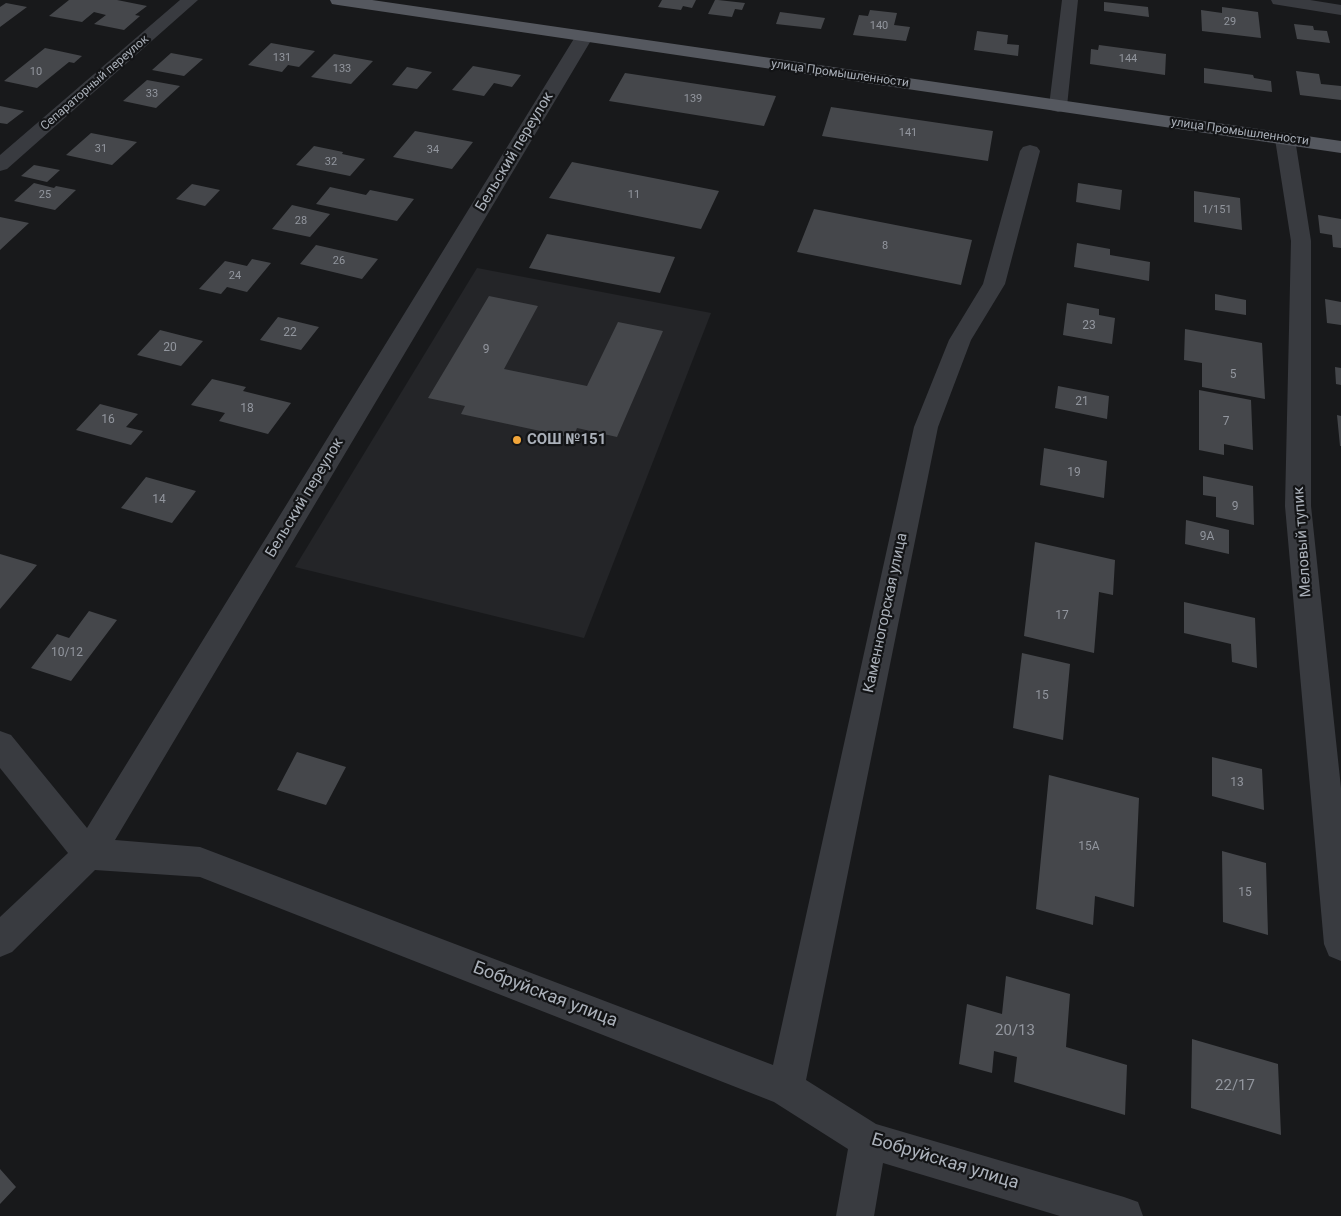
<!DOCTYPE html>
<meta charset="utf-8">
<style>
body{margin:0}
canvas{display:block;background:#18191b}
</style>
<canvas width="1341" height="1216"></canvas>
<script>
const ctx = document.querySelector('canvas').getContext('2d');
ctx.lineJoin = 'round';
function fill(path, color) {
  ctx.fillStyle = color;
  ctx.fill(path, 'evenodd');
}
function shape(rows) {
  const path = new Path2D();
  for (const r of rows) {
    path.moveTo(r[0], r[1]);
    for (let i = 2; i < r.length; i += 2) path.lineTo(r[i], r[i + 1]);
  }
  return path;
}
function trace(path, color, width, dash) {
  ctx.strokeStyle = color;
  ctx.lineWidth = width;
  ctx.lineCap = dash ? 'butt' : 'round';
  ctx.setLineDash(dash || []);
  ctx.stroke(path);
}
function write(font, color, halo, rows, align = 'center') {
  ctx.font = font + ' Roboto,sans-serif';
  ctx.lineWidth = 4.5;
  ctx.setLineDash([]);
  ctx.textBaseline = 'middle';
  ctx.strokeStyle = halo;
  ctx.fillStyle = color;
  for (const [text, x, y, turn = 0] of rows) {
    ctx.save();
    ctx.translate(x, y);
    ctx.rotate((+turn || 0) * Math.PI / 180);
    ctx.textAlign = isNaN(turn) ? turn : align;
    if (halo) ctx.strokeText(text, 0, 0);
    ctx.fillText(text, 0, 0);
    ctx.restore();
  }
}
fill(shape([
 [477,268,711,313,584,638,295,567]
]), '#242528');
fill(shape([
 [69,0,117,0,147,6,135,15,140,16,124,30,94,24,106,15,94,12,82,22,49,16],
 [662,0,696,0,692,8,683,6,681,10,658,7],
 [715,0,718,0,745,3,742,10,735,9,732,17,708,14],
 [1104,2,1148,7,1149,17,1104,11],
 [6,3,27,7,0,27,0,7],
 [1222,7,1258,12,1261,38,1202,31,1201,10,1222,13],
 [870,10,897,13,894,25,910,27,906,41,853,35,859,15,868,16],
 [780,12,825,18,821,29,776,24],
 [1294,24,1313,26,1314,30,1327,31,1330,43,1297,39],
 [977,31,1008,35,1007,44,1019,45,1018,56,974,50],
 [271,43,315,51,299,67,288,65,282,72,248,65],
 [1099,45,1166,54,1165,75,1090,64,1091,49,1098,50],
 [45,48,82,56,74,63,69,62,37,88,4,81],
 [171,53,203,59,184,76,152,70],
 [334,54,373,61,351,84,311,77],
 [473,66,521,75,512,87,494,83,484,96,452,90],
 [407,67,432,72,417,89,392,85],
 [1204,68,1253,75,1254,78,1271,81,1272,92,1204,83],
 [1296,71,1319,74,1321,84,1341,86,1341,100,1300,95],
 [625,73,776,96,764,126,609,101],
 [147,80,180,86,156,108,123,101],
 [0,106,24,111,7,124,0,123],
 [831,107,993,131,988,161,822,136],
 [415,131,473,142,452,169,393,157],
 [91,133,137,142,112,165,66,155],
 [314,146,343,152,342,154,365,159,350,176,296,165],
 [572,162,719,191,701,229,549,198],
 [34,165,60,170,47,182,21,176],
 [34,183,54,188,56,186,76,190,55,210,14,201],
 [1078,183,1122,190,1120,210,1076,202],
 [192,184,220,190,205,206,176,199],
 [330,187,366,195,370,190,414,199,397,221,316,204],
 [1194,191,1240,198,1242,230,1194,222],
 [292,205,330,214,310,237,272,229],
 [814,209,972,240,961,285,797,252],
 [1318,215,1341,219,1341,248,1333,247,1332,235,1320,233],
 [0,217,29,223,0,250],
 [547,234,675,257,660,293,529,268],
 [1077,243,1110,249,1110,255,1150,262,1149,281,1074,267],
 [316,245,378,259,362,279,300,264],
 [252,259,271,263,247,292,227,287,221,294,199,289,225,261,247,266],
 [1215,294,1246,300,1246,315,1215,310],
 [489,296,538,306,504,369,587,386,618,322,663,331,617,437,577,428,573,438,461,414,465,406,428,398],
 [1325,299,1341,302,1341,325,1327,323],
 [1067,303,1099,309,1099,315,1115,318,1112,344,1063,335],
 [278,317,319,327,301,350,260,340],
 [1185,329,1262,343,1265,399,1202,387,1202,363,1184,360],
 [160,330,203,341,181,366,137,355],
 [1335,367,1341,368,1341,385,1336,384],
 [212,379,246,387,243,391,291,403,268,434,219,421,225,413,191,405],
 [1058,386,1109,396,1107,419,1055,408],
 [1199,390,1251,400,1253,450,1224,444,1224,455,1199,450],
 [100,404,138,414,126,427,143,431,131,445,76,430],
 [1337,415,1341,416,1341,446,1340,446],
 [1044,448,1107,461,1104,498,1040,485],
 [1203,476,1253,486,1254,525,1216,517,1216,497,1203,495],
 [146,477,196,491,172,523,121,508],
 [1186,520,1229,530,1229,554,1185,544],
 [1035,542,1115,560,1113,595,1099,592,1094,653,1024,636],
 [0,554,37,565,0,609],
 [1184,602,1255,618,1257,668,1232,662,1231,644,1184,633],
 [89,611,117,620,71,681,31,668,57,634,69,638],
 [1022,653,1070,664,1063,740,1013,728],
 [297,752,346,767,326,805,277,790],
 [1212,757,1262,769,1264,810,1212,796],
 [1049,775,1139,798,1134,907,1095,896,1093,925,1036,909],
 [1222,851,1266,863,1268,935,1223,922],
 [1006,976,1070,994,1066,1047,1127,1065,1125,1115,1014,1082,1017,1057,994,1051,992,1073,959,1064,967,1004,1002,1014],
 [1192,1039,1278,1064,1281,1135,1191,1108],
 [0,1169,16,1187,0,1204]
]), '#45474b');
fill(shape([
 [180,0,198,0,7,169,0,171,0,155,180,0],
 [1062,0,1078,0,1067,106,1065,110,1058,112,1051,110,1049,106,1062,0],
 [1271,0,1310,0,1341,5,1341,15,1279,5,1273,4,1271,0],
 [584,32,590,33,593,37,115,840,200,847,773,1065,914,427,949,340,983,284,1020,151,1023,147,1030,145,1037,147,1040,151,1005,284,971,340,938,427,806,1080,876,1124,1124,1197,1138,1202,1143,1216,1060,1216,883,1163,874,1216,836,1216,848,1149,774,1102,200,877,95,870,12,952,0,957,0,917,68,853,0,768,0,731,11,735,87,828,575,37,578,33,584,32],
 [1285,133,1292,135,1295,139,1311,241,1311,506,1341,788,1341,961,1329,956,1324,944,1285,506,1291,241,1275,139,1278,135,1285,133]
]), '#393b40');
fill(shape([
 [330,0,372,0,1341,141,1341,153,338,5,332,4,330,0]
]), '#55585f');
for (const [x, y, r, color] of [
 [517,440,5,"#f1a53a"]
]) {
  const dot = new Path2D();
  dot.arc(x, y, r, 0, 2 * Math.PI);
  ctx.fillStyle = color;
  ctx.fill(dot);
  trace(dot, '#131416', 2);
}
write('11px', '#92969e', null, [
 ["29",1230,22],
 ["140",879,26],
 ["131",282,58],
 ["144",1128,59],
 ["133",342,69],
 ["10",36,72],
 ["33",152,94],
 ["139",693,99],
 ["141",908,133],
 ["31",101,149],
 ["34",433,150],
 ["32",331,162],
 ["25",45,195],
 ["11",634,195],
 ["1/151",1217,210],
 ["28",301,221],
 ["8",885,246],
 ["26",339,261],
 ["24",235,276]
]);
write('12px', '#abb1ba', '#131416', [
 ["улица Промышленности",840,74,8],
 ["Сепараторный переулок",95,83,-41],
 ["улица Промышленности",1240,132,8]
]);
write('12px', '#92969e', null, [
 ["23",1089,326],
 ["22",290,333],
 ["20",170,348],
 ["9",486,350],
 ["5",1233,375],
 ["21",1082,402],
 ["18",247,409],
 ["16",108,420],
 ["7",1226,422],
 ["19",1074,473],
 ["14",159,500],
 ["9",1235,507],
 ["9А",1207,537],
 ["17",1062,616],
 ["10/12",67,653],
 ["15",1042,696],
 ["13",1237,783],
 ["15А",1089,847],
 ["15",1245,893]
]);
write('15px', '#abb1ba', '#131416', [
 ["Бельский переулок",515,152,-59],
 ["Бельский переулок",305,498,-59],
 ["Меловый тупик",1303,542,-94],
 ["Каменногорская улица",886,613,-78]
]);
write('bold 15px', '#abb1ba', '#131416', [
 ["СОШ №151",527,440]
], 'left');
write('15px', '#92969e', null, [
 ["20/13",1015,1031],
 ["22/17",1235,1086]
]);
write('18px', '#abb1ba', '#131416', [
 ["Бобруйская улица",545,995,21],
 ["Бобруйская улица",945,1162,17]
]);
</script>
